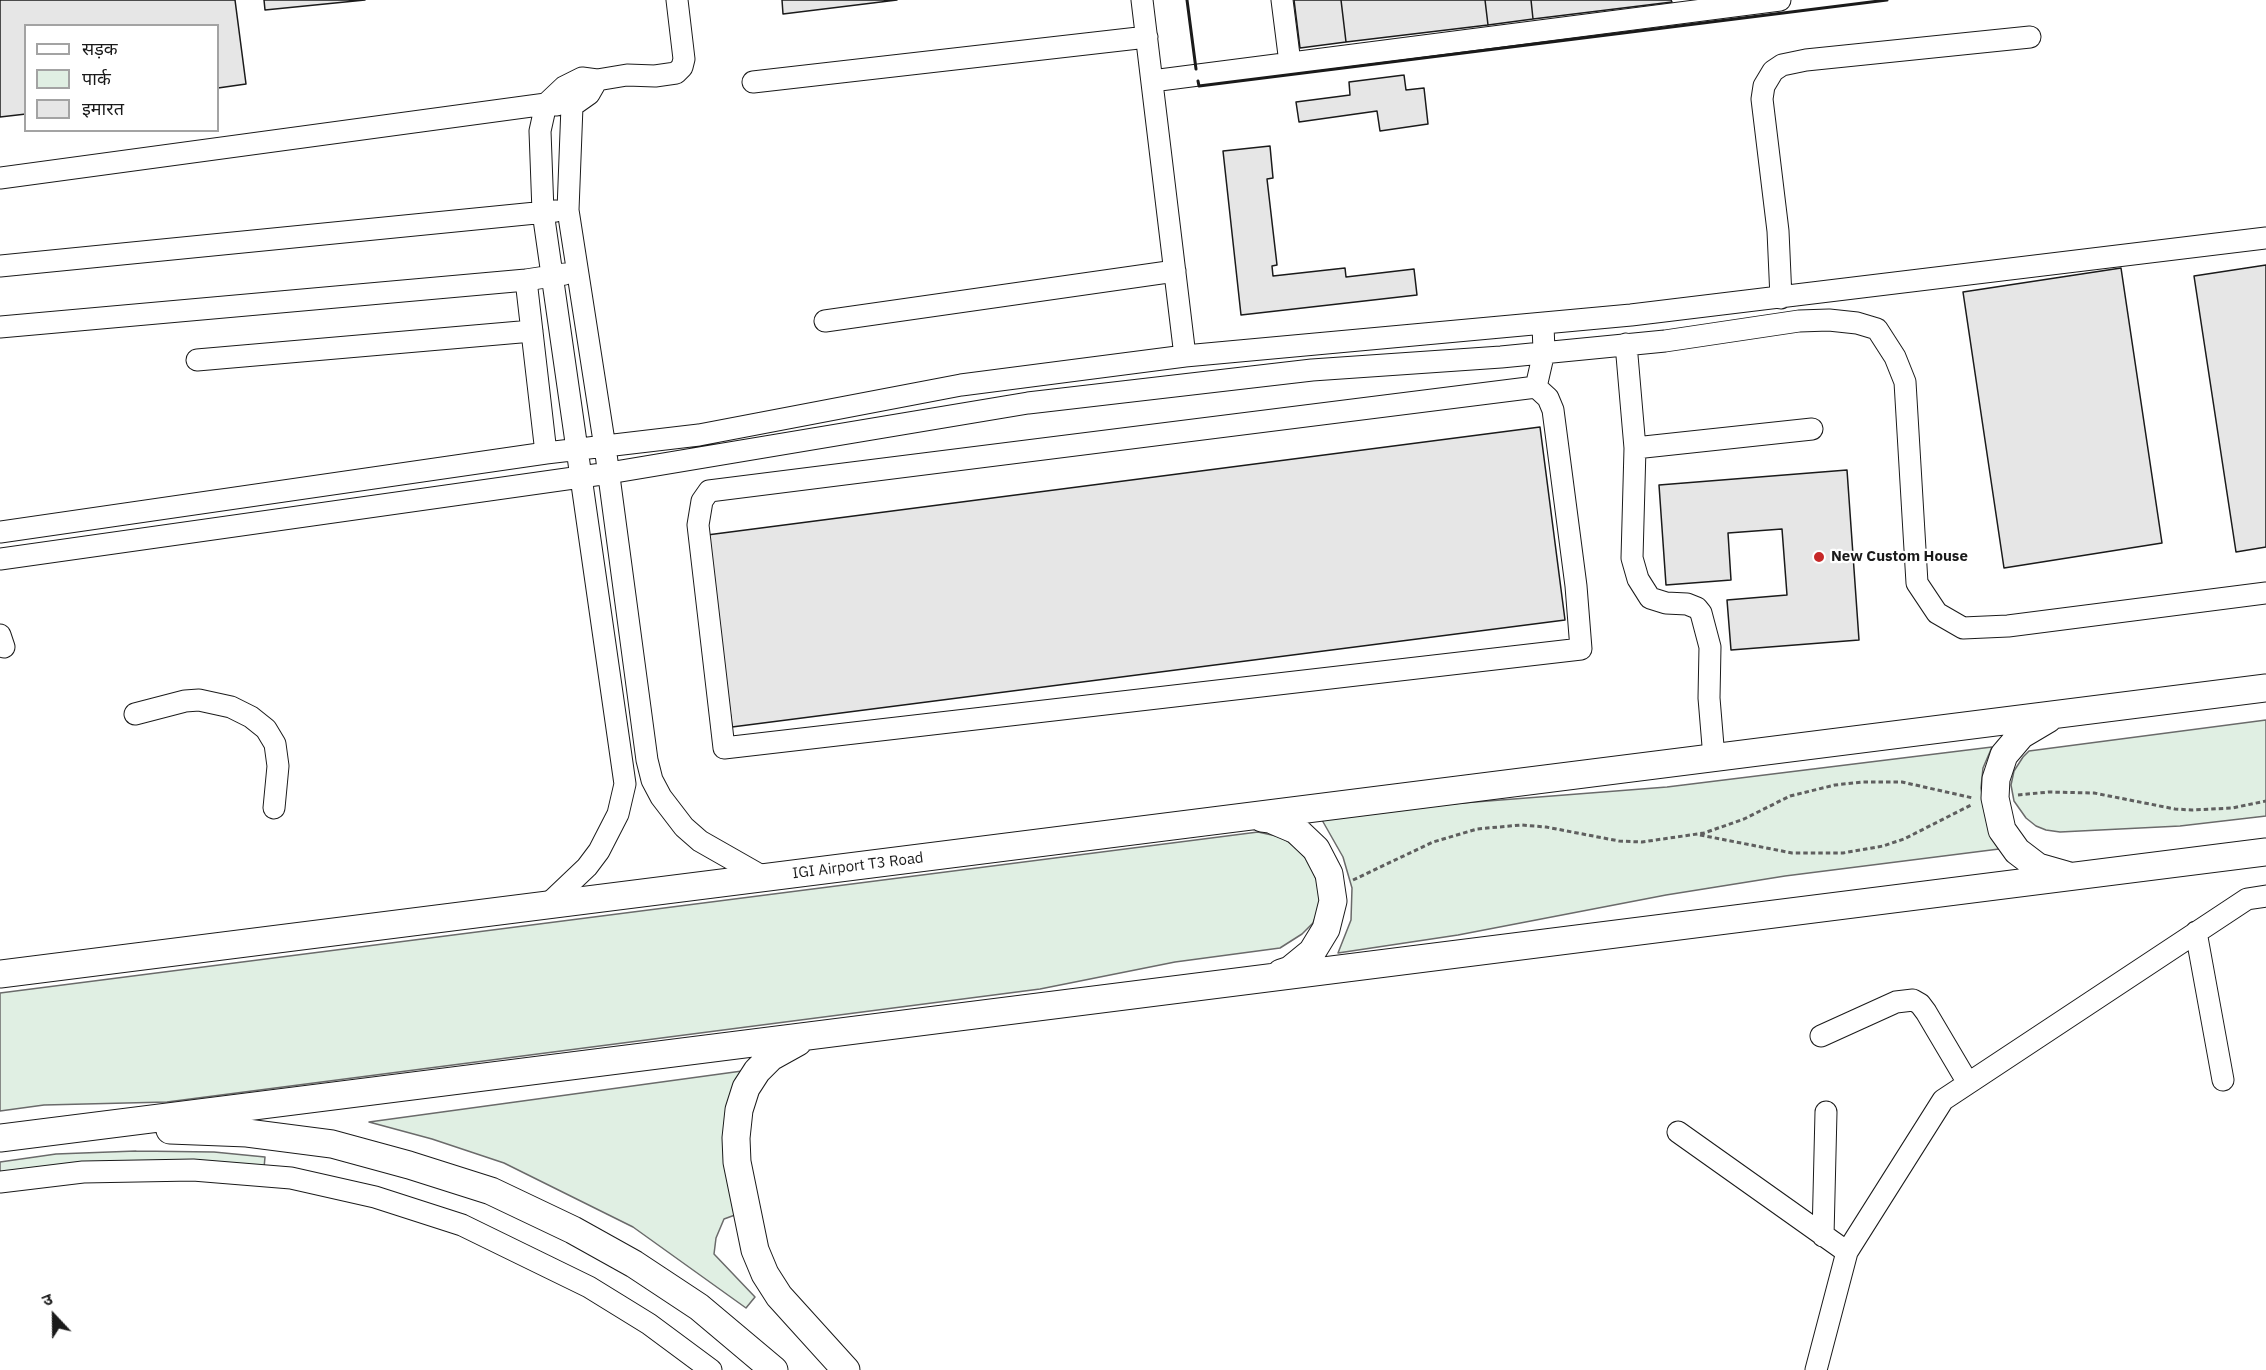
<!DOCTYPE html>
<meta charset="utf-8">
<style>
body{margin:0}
#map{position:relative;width:2266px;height:1370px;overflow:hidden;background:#fff;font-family:"IBM Plex Sans","Noto Sans Devanagari",sans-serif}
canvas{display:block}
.legend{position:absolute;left:24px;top:24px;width:195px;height:108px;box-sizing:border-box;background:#fff;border:2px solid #a3a3a3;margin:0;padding:8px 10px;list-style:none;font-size:18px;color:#1a1a1a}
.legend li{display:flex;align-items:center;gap:12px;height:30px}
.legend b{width:30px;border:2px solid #a3a3a3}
.north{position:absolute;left:24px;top:1286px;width:60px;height:60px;-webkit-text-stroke:4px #fff;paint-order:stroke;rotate:338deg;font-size:16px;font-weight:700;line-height:24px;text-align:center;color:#1a1a1a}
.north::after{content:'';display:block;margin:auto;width:21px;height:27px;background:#1a1a1a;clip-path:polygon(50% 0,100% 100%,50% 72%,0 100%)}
</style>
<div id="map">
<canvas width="2266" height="1370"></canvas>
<ul class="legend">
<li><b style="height:8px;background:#fff"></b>सड़क</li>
<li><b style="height:16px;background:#e0efe3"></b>पार्क</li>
<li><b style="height:16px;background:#e6e6e6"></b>इमारत</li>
</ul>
<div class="north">उ</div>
</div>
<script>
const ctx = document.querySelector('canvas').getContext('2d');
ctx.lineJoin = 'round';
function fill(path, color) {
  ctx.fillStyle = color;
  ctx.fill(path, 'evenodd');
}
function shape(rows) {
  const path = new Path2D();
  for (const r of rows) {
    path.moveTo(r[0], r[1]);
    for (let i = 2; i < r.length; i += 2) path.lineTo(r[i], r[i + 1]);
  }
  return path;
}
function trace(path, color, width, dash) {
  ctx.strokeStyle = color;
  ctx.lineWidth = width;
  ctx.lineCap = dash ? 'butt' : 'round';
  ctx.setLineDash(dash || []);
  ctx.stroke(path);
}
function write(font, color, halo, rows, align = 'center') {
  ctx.font = font + ' "IBM Plex Sans",sans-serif';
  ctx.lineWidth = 4.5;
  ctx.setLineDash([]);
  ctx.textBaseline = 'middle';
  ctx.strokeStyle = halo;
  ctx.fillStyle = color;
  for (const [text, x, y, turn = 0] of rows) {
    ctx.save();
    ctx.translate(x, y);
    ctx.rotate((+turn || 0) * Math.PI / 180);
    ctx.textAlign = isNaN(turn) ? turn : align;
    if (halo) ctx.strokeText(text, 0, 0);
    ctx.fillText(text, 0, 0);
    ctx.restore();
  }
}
const green = shape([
 [2266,720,2266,816,2180,826,2060,832,2046,830,2036,826,2026,818,2014,801,2011,785,2014,771,2023,757,2029,751,2266,720],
 [1992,747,1983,768,1981,788,1983,800,2007,848,1785,876,1666,895,1458,935,1338,953,1351,920,1352,888,1343,857,1322,820,1424,806,1667,787,1992,747],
 [1258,832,1281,837,1297,848,1309,862,1319,886,1320,906,1313,923,1302,934,1280,948,1175,962,1040,989,167,1102,44,1105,0,1111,0,993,1258,832],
 [742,1071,735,1215,724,1219,716,1238,714,1254,755,1297,746,1308,633,1227,504,1163,432,1139,369,1122,742,1071],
 [136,1151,214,1152,265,1157,264,1168,0,1174,0,1162,56,1154,136,1151]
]);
fill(green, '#e0efe3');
trace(green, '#6a6a6a', 1.5);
const building = shape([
 [0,0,235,0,246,84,218,88,218,26,26,26,26,114,0,117,0,0],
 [264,0,365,0,265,10,264,0],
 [782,0,897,0,783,14,782,0],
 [1294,0,1341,0,1346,42,1300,48,1294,0],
 [1341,0,1485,0,1488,25,1346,42,1341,0],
 [1485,0,1531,0,1533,19,1488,25,1485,0],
 [1531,0,1671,0,1672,2,1533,19,1531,0],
 [1404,75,1406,90,1424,88,1428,124,1380,131,1377,111,1299,122,1296,102,1350,95,1349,82,1404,75],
 [1270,146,1273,178,1267,179,1277,265,1272,266,1273,276,1345,268,1346,277,1414,269,1417,295,1241,315,1223,151,1270,146],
 [2266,265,2266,547,2236,552,2194,276,2266,265],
 [2121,268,2162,543,2004,568,1963,292,2121,268],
 [1540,427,1565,620,732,727,707,535,1540,427],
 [1847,470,1859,640,1731,650,1727,600,1787,595,1782,529,1728,533,1731,580,1666,585,1659,485,1847,470]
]);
fill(building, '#e6e6e6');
trace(building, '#1a1a1a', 1.5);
const minor = shape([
 [1142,0,1185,356],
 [1282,0,1290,63],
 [597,80,589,94,572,106,568,210,606,454,647,760,652,780,661,797,684,827,700,841,765,878],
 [1152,81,1780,0],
 [753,82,1147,37],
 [0,178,546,104,557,105],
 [0,266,556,211],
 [526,280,546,453],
 [1781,298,1778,231,1762,99,1764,86,1773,71,1782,65,1806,60,2030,37],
 [825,321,1175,271],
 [0,327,526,280,565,274],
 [1626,344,1635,448,1632,558,1638,579,1650,598,1666,603,1687,604,1697,608,1701,613,1710,647,1709,698,1714,758],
 [197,360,532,331],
 [1536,387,1548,398,1553,410,1576,586,1581,649,724,748,698,525,702,501,709,491,1536,387,1544,352,1543,324],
 [1635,448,1812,429],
 [0,532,546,453,699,435,961,385,1185,356,1631,315,2266,238],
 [0,559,609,473,1028,403,1312,370,1501,357,1665,341,1799,321,1829,320,1857,323,1877,329,1895,357,1905,382,1917,583,1937,613,1963,628,2008,626,2266,593],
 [0,635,4,647],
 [135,714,185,701,199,700,231,707,251,717,266,729,275,744,278,766,274,808],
 [546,906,587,867,599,851,618,814,625,784,543,212,540,131,546,104,564,87,582,78,597,80,627,75,655,76,676,73,682,67,684,59,677,0],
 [2196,932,2223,1080],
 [1821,1036,1896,1002,1913,1000,1920,1004,1926,1012,1968,1083],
 [1678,1132,1847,1252],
 [0,1182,83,1172,193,1170,291,1178,375,1197,462,1225,589,1287,649,1324,711,1370],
 [1823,1236,1826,1112],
 [1816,1370,1847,1252,1943,1100,2247,899,2266,896]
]);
const major = shape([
 [2048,719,2021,735,2004,755,1996,779,1995,798,2002,830,2017,851,2038,867,2066,875],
 [1262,818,1270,819,1296,830,1316,849,1329,874,1333,901,1326,929,1312,952,1290,970,1281,973],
 [0,974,2266,688],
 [798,1042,771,1057,757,1071,746,1088,739,1110,736,1138,737,1162,755,1250,765,1274,779,1296,846,1370],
 [170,1130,247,1133,332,1144,409,1165,491,1191,573,1230,634,1264,699,1307,774,1370],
 [0,1138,2266,852]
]);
trace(minor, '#1a1a1a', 23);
trace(major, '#1a1a1a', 29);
trace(shape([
 [2018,795,2049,792,2094,793,2175,809,2192,810,2232,808,2266,801],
 [1700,835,1792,853,1843,853,1883,846,1904,839,1973,804],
 [1353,880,1433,842,1477,829,1521,825,1546,827,1619,841,1642,842,1704,833,1744,819,1790,796,1835,785,1862,782,1902,782,1973,798]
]), '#5f5f5f', 3, [4.5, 3]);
trace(minor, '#fff', 21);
trace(major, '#fff', 27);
trace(shape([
 [1187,0,1196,69],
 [1198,81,1199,86,1887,0]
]), '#1a1a1a', 3);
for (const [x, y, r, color] of [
 [1819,557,6,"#c62828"]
]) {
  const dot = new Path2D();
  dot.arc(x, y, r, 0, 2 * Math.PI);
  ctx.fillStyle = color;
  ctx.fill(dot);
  trace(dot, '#fff', 2);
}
write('bold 15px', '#1a1a1a', '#fff', [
 ["New Custom House",1831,557]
], 'left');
write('15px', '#1a1a1a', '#fff', [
 ["IGI Airport T3 Road",858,866,-7]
]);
</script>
